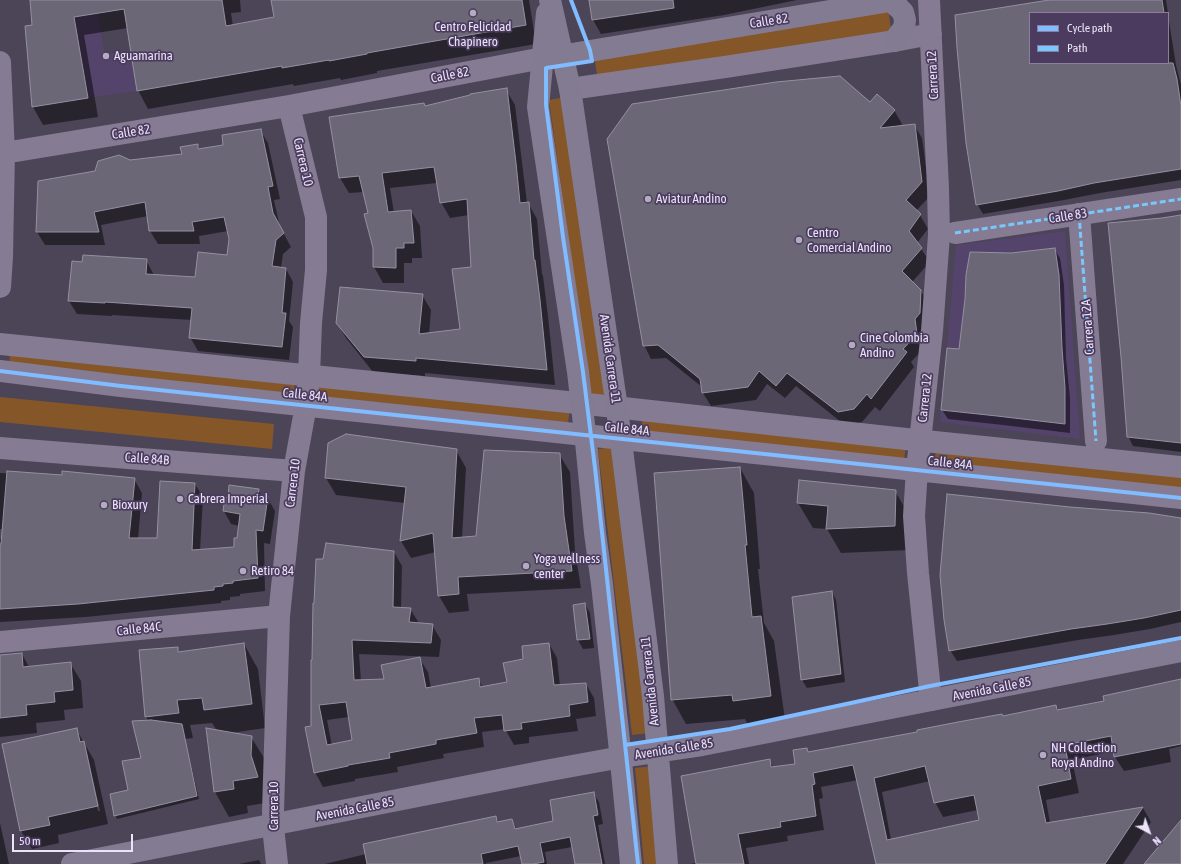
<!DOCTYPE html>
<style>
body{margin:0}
#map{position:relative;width:1181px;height:864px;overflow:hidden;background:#4c4457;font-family:"Asap Condensed",sans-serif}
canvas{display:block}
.legend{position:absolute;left:1029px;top:12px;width:140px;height:52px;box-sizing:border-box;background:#4b3c5f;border:1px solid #8b7f9d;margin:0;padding:5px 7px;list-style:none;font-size:12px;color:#ece3f9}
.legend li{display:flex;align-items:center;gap:8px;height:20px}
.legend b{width:20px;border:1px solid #8b7f9d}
.north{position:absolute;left:1129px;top:812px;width:40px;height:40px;-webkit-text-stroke:3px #4b3c5f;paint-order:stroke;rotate:139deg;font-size:11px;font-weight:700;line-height:16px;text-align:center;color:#ece3f9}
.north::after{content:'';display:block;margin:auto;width:14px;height:18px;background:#ece3f9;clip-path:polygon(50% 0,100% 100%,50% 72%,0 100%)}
.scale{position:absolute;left:12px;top:834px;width:121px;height:18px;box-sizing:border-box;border:2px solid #ece3f9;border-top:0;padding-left:5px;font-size:12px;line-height:14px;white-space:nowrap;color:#ece3f9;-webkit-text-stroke:3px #4b3c5f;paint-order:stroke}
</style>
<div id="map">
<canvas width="1181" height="864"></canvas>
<ul class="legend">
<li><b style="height:5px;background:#80bcff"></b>Cycle path</li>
<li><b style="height:5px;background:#7ac7fe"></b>Path</li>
</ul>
<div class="north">N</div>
<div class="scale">50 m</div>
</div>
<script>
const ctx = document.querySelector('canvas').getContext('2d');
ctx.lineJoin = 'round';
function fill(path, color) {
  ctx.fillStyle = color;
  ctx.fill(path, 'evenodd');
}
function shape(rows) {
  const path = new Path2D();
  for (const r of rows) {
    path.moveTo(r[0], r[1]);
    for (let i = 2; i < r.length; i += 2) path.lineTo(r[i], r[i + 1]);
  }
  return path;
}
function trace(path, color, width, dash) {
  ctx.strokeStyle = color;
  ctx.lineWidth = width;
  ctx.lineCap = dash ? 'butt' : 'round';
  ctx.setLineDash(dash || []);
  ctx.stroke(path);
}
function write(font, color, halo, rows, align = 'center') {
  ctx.font = font + ' "Asap Condensed",sans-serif';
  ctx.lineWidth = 3.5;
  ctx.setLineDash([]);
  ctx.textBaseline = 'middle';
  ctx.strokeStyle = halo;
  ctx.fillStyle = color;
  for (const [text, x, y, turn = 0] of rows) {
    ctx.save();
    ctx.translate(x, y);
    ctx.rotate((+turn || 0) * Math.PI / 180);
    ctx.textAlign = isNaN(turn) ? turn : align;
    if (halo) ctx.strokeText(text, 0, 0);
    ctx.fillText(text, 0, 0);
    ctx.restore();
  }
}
fill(shape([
 [97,13,105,54,131,51,137,91,88,98,74,17],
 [1065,231,1080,439,940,422,956,245]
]), '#54436b');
fill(shape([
 [888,8,892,35,598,81,594,55],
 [566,97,610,399,591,397,549,100],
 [10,352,295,380,294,394,9,366],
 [317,382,570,409,568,423,315,396],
 [0,397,274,424,272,449,0,422],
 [642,418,906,445,904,461,641,433],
 [616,447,650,733,632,735,598,449],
 [936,449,1181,475,1181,492,934,465],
 [654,766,662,864,644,864,635,768]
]), '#855628');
fill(shape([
 [31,0,240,0,241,12,231,13,233,26,275,18,272,0,529,0,536,44,377,71,377,73,341,80,340,78,294,86,293,84,148,109,138,90,128,28,84,35,98,117,43,125,33,107,33,25],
 [591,0,797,0,724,15,601,34,593,20],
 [1053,0,1166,0,1168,13,1030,13,1030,63,1168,63,1168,15,1176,65,1181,85,1181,180,1100,193,1064,200,983,214,977,204,958,48],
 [506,90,515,105,527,203,528,203,537,219,542,274,543,276,548,316,555,385,425,373,425,376,373,372,346,338,337,323,422,295,431,310,429,334,462,330,472,268,469,215,450,218,441,202,437,183,390,188,394,213,411,211,420,226,422,258,412,258,412,263,404,263,404,283,383,283,374,267,374,248,369,214,364,192,349,193,340,178,330,118,424,104,426,107],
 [870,103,894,110,902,124,900,126,914,125,922,138,930,196,916,211,920,215,928,229,917,243,930,262,912,282,921,291,929,305,924,348,911,362,914,367,880,411,875,407,862,422,846,426,796,386,785,398,767,384,756,400,711,406,703,393,702,387,666,358,651,359,644,345],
 [260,130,268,143,280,199,274,200,280,227,291,247,283,254,281,268,286,269,293,282,289,321,293,327,289,360,198,351,190,337,192,320,112,315,112,316,77,314,69,301,83,263,146,260,154,275,196,278,228,256,230,239,228,231,199,236,200,244,158,244,150,231,148,216,101,225,105,245,45,245,37,232,39,182,95,172,129,161,183,155,197,145,200,149,224,146],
 [1181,216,1181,452,1133,446,1128,436],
 [1054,249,1060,258,1064,285,1066,358,1070,398,1070,433,1003,425,948,419,942,410,960,350,966,299,1011,254],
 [456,450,466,468,462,538,477,537,559,454,570,472,575,551,581,588,467,594,469,611,449,613,439,596,436,552,411,558,401,541,405,503,336,495,326,478],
 [740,468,754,493,760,569,758,569,764,623,774,641,785,720,748,725,745,719,686,724,672,699],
 [0,473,134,479,142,493,138,539,158,539,195,484,203,497,200,551,235,548,239,526,231,524,224,511,228,499,258,490,262,496,267,497,275,511,270,544,264,543,265,591,240,594,240,596,230,597,230,600,221,601,221,603,86,617,0,622,0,539,53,538,53,533,0,529],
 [895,491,909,515,909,550,841,553,827,529,813,528,798,503],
 [1181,519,1181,622,1150,629,1114,635,1078,640,957,661,950,650],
 [394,552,402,566,401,608,410,609,419,623,432,625,441,640,439,657,359,654,361,681,385,680,419,658,428,672,431,688,478,679,483,687,508,682,525,660,549,644,557,658,560,686,586,684,594,698,596,716,576,719,578,731,529,737,529,743,514,745,505,729,482,732,484,747,443,754,444,758,397,767,398,772,355,779,355,781,323,787,315,772,312,727,312,661],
 [349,717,353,741,332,746,327,720],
 [832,592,836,600,845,682,807,688,802,680],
 [585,604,590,613,594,648,583,649,578,640],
 [244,644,258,669,265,728,231,733,251,737,266,761,271,802,247,806,248,813,229,817,215,792,207,729,217,731,212,723,190,725,193,738,185,739,199,799,117,819,115,815,129,790,142,759,148,721,146,717,140,651,177,648,180,653],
 [22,654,29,667,70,663,81,681,83,708,64,710,65,720,36,723,37,733,0,737,0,656],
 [1181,681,1181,746,1169,749,1171,762,1124,771,1115,757,1114,751,1072,760,1079,793,1046,800,1050,823,1143,808,1151,822,1123,864,877,864,858,780,821,787,823,798,819,799,824,830,787,836,788,841,746,848,749,864,690,864,696,863,769,760,774,768,796,764,807,749,809,753,1056,706,1059,711,1105,702],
 [930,781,935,802,943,817,978,810,980,821,891,840,882,792],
 [76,729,94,760,108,824,58,835,59,843,32,849,21,831,3,745],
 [85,750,87,753,100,811,98,811],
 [593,793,599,802,603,824,598,825,605,864,576,864,572,847,545,852,547,864,523,864,521,856,486,863,486,864,325,864,366,854,496,818,499,823,512,820,517,830,555,822],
 [0,823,9,864,0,864],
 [259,860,261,864,239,864]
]), '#0007');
const building = shape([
 [30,0,222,0,226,26,274,17,271,0,522,0,526,25,367,53,367,54,329,61,329,60,282,68,282,66,137,91,124,9,74,17,88,98,32,107,25,26,32,25,30,0],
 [589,0,673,0,674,8,592,20,589,0],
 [1049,0,1162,0,1164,13,1030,13,1030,63,1173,63,1177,79,1181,106,1181,169,1094,183,1058,191,976,205,966,143,957,48,955,15,1049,0],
 [840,76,870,102,877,94,895,110,880,128,915,124,922,182,906,200,921,214,909,231,922,248,902,271,921,290,920,313,915,319,917,334,903,349,907,352,871,399,867,394,854,409,838,412,787,373,776,386,759,371,748,387,702,393,700,379,658,345,643,346,607,139,632,104,776,82,840,76],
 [507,88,516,163,520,203,529,202,534,260,535,260,540,300,547,370,416,358,416,361,364,357,336,323,340,287,423,294,419,334,460,329,452,269,471,267,467,199,440,203,434,167,382,173,388,212,411,210,414,243,404,243,404,248,396,248,396,268,373,267,373,248,364,214,368,213,359,176,339,178,329,117,424,103,425,106,470,95,470,94,507,88],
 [261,129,273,186,268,187,273,213,284,233,276,240,272,266,286,268,282,313,286,313,282,347,189,338,192,308,105,302,105,303,68,301,72,261,82,262,83,255,147,259,146,274,195,277,198,252,227,255,229,239,224,217,192,222,194,231,149,231,145,202,94,212,99,232,36,232,38,181,95,171,98,161,119,155,130,160,182,154,180,147,198,144,198,149,223,145,222,135,261,129],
 [1181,215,1181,443,1127,437,1121,357,1108,223,1162,218,1181,215],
 [1055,248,1059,275,1062,348,1065,388,1065,424,997,416,941,410,947,348,959,349,965,299,966,275,970,252,1011,253,1055,248],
 [346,434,457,449,452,538,476,536,484,450,560,453,564,516,572,571,458,577,459,594,438,596,433,533,400,541,406,487,325,478,328,443,346,434],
 [740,467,747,545,745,545,752,617,761,616,771,696,733,701,732,695,671,700,654,473,740,467],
 [7,471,62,475,62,471,135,478,129,538,157,538,160,481,195,483,192,550,234,547,234,538,237,538,240,514,223,511,225,497,228,498,229,485,259,489,258,495,268,496,263,531,256,530,258,578,233,581,233,583,223,584,223,586,214,587,214,590,78,604,0,609,0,544,1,544,7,471],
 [799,480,896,490,895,526,826,529,828,506,797,503,799,480],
 [947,494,1070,507,1149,513,1181,518,1181,610,1144,618,1107,624,1071,629,949,651,944,620,940,575,947,494],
 [326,543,394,551,393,607,411,608,409,622,433,624,431,643,352,640,354,680,384,679,381,665,420,657,426,688,479,678,480,687,507,682,503,663,523,659,522,646,549,643,554,685,586,683,588,702,569,705,570,716,521,723,522,729,504,731,502,715,474,718,477,733,436,740,436,744,389,753,390,758,348,765,348,766,314,773,305,727,311,726,311,660,312,660,313,603,314,603,316,559,323,559,326,543],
 [346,702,352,740,327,745,319,705,346,702],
 [832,591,841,674,801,680,792,597,832,591],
 [585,603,590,639,577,640,573,605,585,603],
 [244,643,252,704,204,710,202,698,177,700,179,713,145,717,139,650,178,647,178,652,244,643],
 [22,653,23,667,71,662,73,690,54,692,55,702,26,705,27,715,0,718,0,655,22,653],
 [1181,679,1181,744,1114,757,1111,736,1065,745,1071,779,1038,786,1046,823,1143,807,1105,864,876,864,853,765,813,773,815,784,812,785,816,816,780,822,781,827,738,834,744,864,696,864,681,776,770,759,771,767,795,764,793,750,807,748,808,752,917,732,917,730,958,722,1002,714,1003,716,1056,705,1057,710,1104,701,1103,696,1181,679],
 [925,766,934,803,974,795,979,820,887,840,874,778,925,766],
 [151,720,182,724,197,796,114,816,110,794,128,790,122,761,141,758,132,721,151,720],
 [77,728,80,742,84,741,98,806,48,817,50,825,20,831,2,744,77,728],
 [206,728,252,736,251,755,258,777,233,781,234,789,214,792,206,728],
 [594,792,598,815,593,816,602,864,575,864,570,837,540,843,544,862,533,864,522,864,518,846,481,854,483,864,367,864,363,844,496,816,497,822,512,819,515,829,553,821,550,800,594,792],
 [1181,820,1181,864,1144,864,1181,820]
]);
fill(building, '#6b6777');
trace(building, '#9490a1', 1);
trace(shape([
 [929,0,938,188,939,235,932,331,917,469,914,516,918,573,931,700],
 [0,62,4,153,2,257,0,287],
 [570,89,725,67,894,41,931,34],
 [4,153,289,106,543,58],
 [1079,214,1096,441],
 [955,233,1181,199],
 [0,344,587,404,915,440,1181,467],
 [0,371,121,386,1181,498],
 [0,448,294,471],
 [0,642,279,616],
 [277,864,274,836,273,811,279,616,294,471,306,405,309,376,311,323,316,270,316,217,289,106]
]), '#857b92', 22);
trace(shape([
 [550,0,570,89,616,401,653,696,667,864],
 [891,1,903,12,905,20,904,28,894,41],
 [547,13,538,107,578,372,586,442,595,533,602,584,619,741,631,864],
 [548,58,896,0],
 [72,864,545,771,627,756,702,745,1181,651]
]), '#837b91', 22);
trace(shape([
 [1079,214,1096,441],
 [955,233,1181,199]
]), '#7ac7fe', 3, [6, 3]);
trace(shape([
 [571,0,590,50,592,61,546,68,546,105,563,237,583,372,595,468,638,864],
 [0,371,121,386,1181,498],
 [625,745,730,729,930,686,1181,638]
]), '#80bcff', 4);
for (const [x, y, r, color] of [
 [473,13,4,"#b4abc0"],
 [106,56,4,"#b4abc0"],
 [648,199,4,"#b4abc0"],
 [799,240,4,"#b4abc0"],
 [852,345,4,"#b4abc0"],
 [180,499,4,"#b4abc0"],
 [104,505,4,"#b4abc0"],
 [526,566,4,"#b4abc0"],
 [243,571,4,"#b4abc0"],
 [1043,755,4,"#b4abc0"]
]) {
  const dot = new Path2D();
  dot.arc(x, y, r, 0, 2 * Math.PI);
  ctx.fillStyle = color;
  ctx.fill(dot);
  trace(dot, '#4b3c5f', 1.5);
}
write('13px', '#ece3f9', '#4b3c5f', [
 ["Calle 82",769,21,-9],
 ["Calle 82",450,75,-11],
 ["Carrera 12",933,75,-93],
 ["Calle 82",131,132,-9],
 ["Carrera 10",303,162,77],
 ["Calle 83",1068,216,-9],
 ["Carrera 12A",1088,327,-94],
 ["Avenida Carrera 11",610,359,82],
 ["Calle 84A",305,395,6],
 ["Carrera 12",925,398,-84],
 ["Calle 84A",627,429,6],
 ["Calle 84B",147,459,4],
 ["Calle 84A",950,463,6],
 ["Carrera 10",293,483,-83],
 ["Calle 84C",139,629,-6],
 ["Avenida Carrera 11",650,681,-96],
 ["Avenida Calle 85",992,689,-11],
 ["Avenida Calle 85",674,749,-9],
 ["Carrera 10",274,806,-90],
 ["Avenida Calle 85",355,809,-11]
]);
write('13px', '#ece3f9', '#4b3c5f', [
 ["Centro Felicidad",473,27,"center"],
 ["Chapinero",473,42,"center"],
 ["Aguamarina",114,56],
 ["Aviatur Andino",656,199],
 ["Centro",807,233],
 ["Comercial Andino",807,248],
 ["Cine Colombia",860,338],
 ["Andino",860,353],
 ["Cabrera Imperial",188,499],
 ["Bioxury",112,505],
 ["Yoga wellness",534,559],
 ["center",534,574],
 ["Retiro 84",251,571],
 ["NH Collection",1051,748],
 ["Royal Andino",1051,763]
], 'left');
</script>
